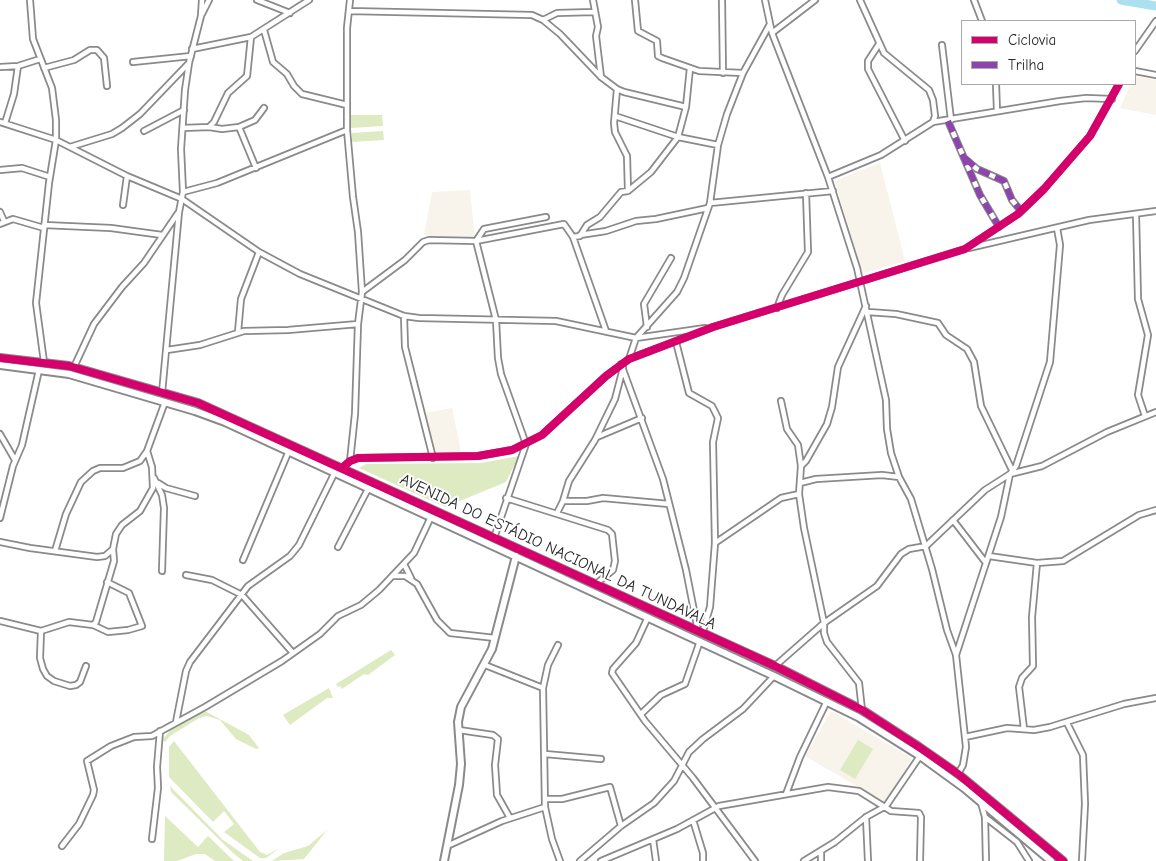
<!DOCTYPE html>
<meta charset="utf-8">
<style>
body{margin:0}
#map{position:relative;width:1156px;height:861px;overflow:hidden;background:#fff;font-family:"Comic Neue",sans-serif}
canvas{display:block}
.legend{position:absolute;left:961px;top:20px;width:175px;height:65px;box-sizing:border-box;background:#fff;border:1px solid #aaa;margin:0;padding:6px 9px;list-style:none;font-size:15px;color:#2b2b2b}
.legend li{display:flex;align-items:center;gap:10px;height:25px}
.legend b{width:25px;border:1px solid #aaa}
</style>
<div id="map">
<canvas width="1156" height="861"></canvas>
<ul class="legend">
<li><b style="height:6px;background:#d6006c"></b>Ciclovia</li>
<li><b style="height:6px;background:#8e44ad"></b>Trilha</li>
</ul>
</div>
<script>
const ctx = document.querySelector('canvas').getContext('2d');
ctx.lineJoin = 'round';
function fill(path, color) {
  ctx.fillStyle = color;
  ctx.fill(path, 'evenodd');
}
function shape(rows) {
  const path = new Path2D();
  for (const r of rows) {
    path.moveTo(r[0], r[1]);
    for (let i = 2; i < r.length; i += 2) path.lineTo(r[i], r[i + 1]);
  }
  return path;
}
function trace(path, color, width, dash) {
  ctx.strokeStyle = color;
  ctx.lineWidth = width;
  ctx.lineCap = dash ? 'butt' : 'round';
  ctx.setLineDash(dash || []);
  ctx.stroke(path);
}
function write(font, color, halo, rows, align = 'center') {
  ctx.font = font + ' "Comic Neue",sans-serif';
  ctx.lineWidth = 4;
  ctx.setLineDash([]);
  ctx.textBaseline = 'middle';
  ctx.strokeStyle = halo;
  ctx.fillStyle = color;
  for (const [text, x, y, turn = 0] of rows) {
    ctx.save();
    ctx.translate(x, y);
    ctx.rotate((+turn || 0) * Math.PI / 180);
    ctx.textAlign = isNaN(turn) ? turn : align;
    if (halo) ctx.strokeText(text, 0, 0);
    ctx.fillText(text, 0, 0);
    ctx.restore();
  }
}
fill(shape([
 [1135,76,1156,80,1156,115,1120,108,1131,84,1135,84],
 [880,163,905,261,862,274,835,181],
 [470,190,475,240,424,235,432,192],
 [452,408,461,451,435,456,426,413],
 [831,711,912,758,886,803,805,756]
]), '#f8f3eb');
fill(shape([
 [351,115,382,115,383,126,351,128],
 [383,131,384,140,352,142,352,133],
 [519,456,506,482,445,507,359,468,366,464,481,463],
 [391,650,395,655,368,675,364,674,342,689,340,686,338,687,336,684],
 [329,688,333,698,327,698,290,725,283,715],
 [205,711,249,735,259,748,256,749,236,739,220,720,207,716,199,718,170,736,165,742,162,740,175,725],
 [858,740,873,749,855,779,840,770],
 [174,741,260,852,267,855,280,848,266,858,260,858,224,832,234,824,224,811,213,822,169,777,169,747],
 [170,786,223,840,253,861,243,861,233,853,171,792],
 [165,816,198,847,208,836,234,861,215,861,205,854,196,854,177,861,164,861],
 [327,830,304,859,272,861,284,853,308,846]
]), '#deeac1');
trace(shape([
 [1121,0,1156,6]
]), '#abe0ee', 9);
const street = shape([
 [30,0,33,39,52,88,56,120,56,140,49,183,36,303,44,362],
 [257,0,290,13],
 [350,0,347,28,347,130,353,197,358,232,362,292,358,324,355,414,350,461],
 [593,0,598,27,596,36,601,77],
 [635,0,638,31,657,41,658,56,662,58,699,71,743,73],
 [722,0,723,73],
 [765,0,772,33,828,177,857,268,886,400,887,429,891,453,899,477,911,499,932,569,947,630,956,655],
 [860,0,884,53,929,90,933,100,935,116,933,122],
 [974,0,982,21],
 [349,11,532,15,543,20,560,34,601,77,617,89,624,92,686,107],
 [202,14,209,0],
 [543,20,557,13,594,12],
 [264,30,273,62,287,74,294,86,302,94,347,105],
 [772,33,815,0],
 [879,44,868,61,868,69,905,141],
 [942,45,951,120],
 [192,49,251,37,309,0],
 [1135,51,1156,21],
 [133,62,191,56],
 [0,67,18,66,40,59],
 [44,68,74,60,90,50,97,50,104,58,107,86],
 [1135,71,1156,75],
 [996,84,997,111],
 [617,89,614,123,615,132,627,156,628,191],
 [615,116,678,137,718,145],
 [948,121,980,195,999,227],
 [0,122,56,140,127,176,182,199,259,252,300,274,404,316,419,318,556,321,636,338,705,328],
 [5,123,14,94,18,66],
 [209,127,222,129,239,127,255,120,264,108],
 [239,127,256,168],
 [183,128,209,127,214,122,228,93,247,76,251,37],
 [144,131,184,110],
 [70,147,112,134,122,128,140,114,188,64],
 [964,158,977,169,1004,181,1012,200,1021,211],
 [0,170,22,168,50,177],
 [828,177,881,155,933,122,1060,101,1086,98,1112,99],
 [183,192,217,183,347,130],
 [710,203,833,191],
 [123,205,127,176],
 [0,212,4,221],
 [1136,214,1138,299,1148,335,1138,395,1145,416],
 [0,224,13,219,44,228],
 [44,225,111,228,162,235],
 [580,235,606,231,636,221,656,219,708,208],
 [573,237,580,236,587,225,600,217,621,192,628,191,651,172,678,137,686,107,690,68],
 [969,248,1089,220,1156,211],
 [362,292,405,260,423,242,429,240,476,241,564,224,573,237,606,331],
 [777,308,782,295,808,252,806,193],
 [868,312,896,314,938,323,946,335,967,349,974,362,981,406,1012,470],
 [404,316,405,347,433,458],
 [647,327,644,304,671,258],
 [238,332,241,299,259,252],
 [676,342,689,393,712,406,718,418,713,442,715,543,710,607,702,634],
 [167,350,200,345,244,331,288,330,358,324],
 [629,359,636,338,677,292,684,278,710,203,718,145,727,114,743,73,770,24],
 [621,364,663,479,686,570,698,631],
 [74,367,94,324,122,287,144,263,178,213],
 [162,393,179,212,183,192,181,149,185,90,189,63,201,16,202,0],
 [781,401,787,429,798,445,801,466,799,494,804,528,824,623,824,633,827,642,859,683,862,710],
 [0,434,15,460],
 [597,437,642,418],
 [801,466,806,461,827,424,832,407,838,367,866,306],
 [342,468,350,461,358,458,478,456,512,450,542,435,606,376,629,359,713,327,965,249,1018,214,1044,189,1090,136,1119,84],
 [154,478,162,495,164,508,162,571],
 [158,483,166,488,195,496],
 [800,483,816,479,882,475,899,477],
 [506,498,608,530,612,534,615,561,613,570,596,584],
 [563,501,587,501,603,498,669,504],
 [557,513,563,501,569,481,595,440,615,399,623,368],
 [0,518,13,466,22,445,39,370],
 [953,520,986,563],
 [494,538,526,444,501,374,498,358,496,320,476,241,484,229,546,217],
 [0,542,30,548,97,557,105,556,112,550],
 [715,543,781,498,799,494],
 [338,547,368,489],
 [55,551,66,514,81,482,93,471,100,468,123,468,140,461,147,451,165,402],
 [989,556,1037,563,1063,561,1139,515,1156,510],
 [243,560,288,453],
 [404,564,411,578],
 [186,575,212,580,242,595,293,653],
 [393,576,405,576,417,584,437,620,450,633,495,638],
 [648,617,636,643,613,669,612,673,645,721,693,778,755,861],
 [0,621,41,631,69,622,93,625,108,632,128,630,142,626,129,593,107,582],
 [93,625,96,622,114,561,113,549,116,534,122,525,140,511,153,488,152,467,147,451],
 [41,631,40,658,43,669,47,676,54,681,70,686,76,685,80,682,86,666],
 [558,645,548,665,543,688,545,807,552,839,560,861],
 [485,665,543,688],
 [775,666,824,623,877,586,901,554,909,549,926,546,985,490,1010,474,1042,466,1107,432,1156,412],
 [641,714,661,695,685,684,700,641],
 [176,722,186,671,190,662,248,586,290,556,299,545,334,474],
 [1067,723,1083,755,1085,804,1082,861],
 [1024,729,1019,687,1022,678,1033,666,1032,617,1037,563],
 [459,730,493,735,498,739,495,765,497,795,510,818],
 [965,737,1007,728,1034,730,1050,727,1124,704,1156,698],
 [545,754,601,759],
 [958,774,963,765,966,747,956,655,1001,517,1010,474,1016,466,1050,362,1060,245,1057,228],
 [786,794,800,757,827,701],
 [545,799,562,799,610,787,621,826],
 [981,803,985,817,986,861],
 [866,817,868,861],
 [985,817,1017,842,1029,861],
 [693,820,703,853,703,861],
 [152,839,158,788,157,767,160,731],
 [653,839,656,861],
 [62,846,79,824,93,795,94,790,87,761,111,746,134,737,152,736,205,707,282,661,320,634,338,616,361,605,379,590,414,553,430,519],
 [447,846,502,821,545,807],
 [821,851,821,861],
 [580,861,621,826,654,803,674,781,689,752,703,739,743,709,774,676],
 [601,861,677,829,719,806,828,787,859,791,891,811,919,813,921,817,920,861],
 [804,861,835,842,866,817,886,806,920,756]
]);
const secondary = shape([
 [0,358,69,366,198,403,775,666,862,710,919,747,958,774,1063,861],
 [0,365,69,374,195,411,225,422,774,676,858,717,920,756,964,788,1051,861],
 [444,861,459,785,461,764,458,722,461,707,492,649,516,556]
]);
trace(street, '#8a8a8a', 8);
trace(secondary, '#8a8a8a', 10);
trace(street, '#fff', 4.5);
trace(secondary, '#fff', 6);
trace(shape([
 [948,121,980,195,999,227],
 [965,158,977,169,1004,181,1012,200,1021,211]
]), '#8e44ad', 6, [12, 6]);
trace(shape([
 [0,358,69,366,198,403,775,666,862,710,919,747,958,774,1063,861],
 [342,468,350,461,358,458,478,456,512,450,542,435,606,376,629,359,713,327,965,249,1018,214,1044,189,1090,136,1119,84]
]), '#d6006c', 8);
write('16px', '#2b2b2b', '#fff', [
 ["AVENIDA DO ESTÁDIO NACIONAL DA TUNDAVALA",558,552,25]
]);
</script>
